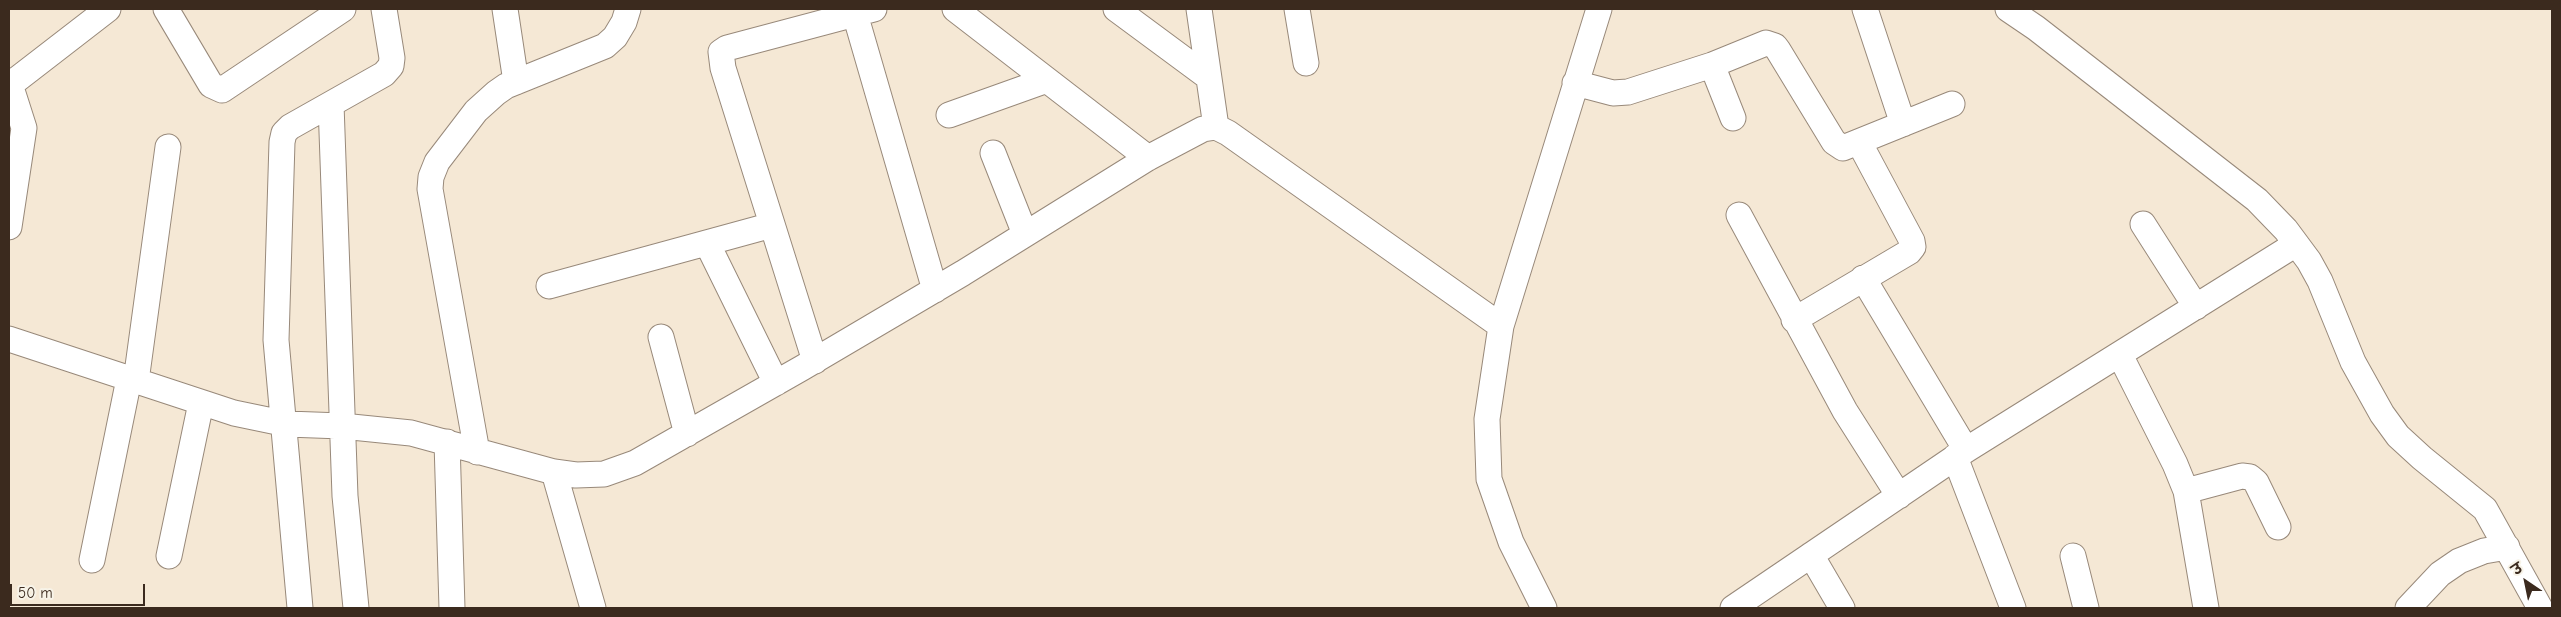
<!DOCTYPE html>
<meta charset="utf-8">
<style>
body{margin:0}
#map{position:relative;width:2561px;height:617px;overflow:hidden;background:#f5e8d5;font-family:"Comic Neue","Playpen Sans Deva",sans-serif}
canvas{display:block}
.frame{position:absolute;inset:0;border:10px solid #3b2a1e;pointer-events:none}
.north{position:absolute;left:2501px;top:557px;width:50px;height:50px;-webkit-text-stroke:4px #f7f3e8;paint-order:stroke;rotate:326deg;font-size:14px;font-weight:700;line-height:20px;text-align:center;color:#3b2a1e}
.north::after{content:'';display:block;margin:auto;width:18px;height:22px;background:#3b2a1e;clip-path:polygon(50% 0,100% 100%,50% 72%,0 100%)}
.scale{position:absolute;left:10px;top:584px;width:135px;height:22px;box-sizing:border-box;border:2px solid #3b2a1e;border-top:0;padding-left:6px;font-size:15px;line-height:18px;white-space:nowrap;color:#3b2a1e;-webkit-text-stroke:4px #f7f3e8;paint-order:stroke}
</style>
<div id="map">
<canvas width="2561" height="617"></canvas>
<div class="frame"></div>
<div class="north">उ</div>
<div class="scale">50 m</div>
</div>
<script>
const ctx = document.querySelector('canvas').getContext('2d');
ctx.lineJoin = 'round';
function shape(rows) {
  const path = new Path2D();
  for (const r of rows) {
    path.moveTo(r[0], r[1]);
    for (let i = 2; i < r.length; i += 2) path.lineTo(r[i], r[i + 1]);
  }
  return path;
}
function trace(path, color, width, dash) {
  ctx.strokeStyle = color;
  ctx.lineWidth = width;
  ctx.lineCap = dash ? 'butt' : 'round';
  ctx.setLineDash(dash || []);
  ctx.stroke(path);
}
const minor = shape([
 [166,9,211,85,222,90,343,9],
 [505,9,516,82],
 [955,9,1148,158],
 [1116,9,1208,77],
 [1199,9,1216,127],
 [1297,9,1306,63],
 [1865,9,1903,124],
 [2008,9,2036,28,2257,200,2286,230,2309,261,2320,281,2353,362,2382,414,2398,436,2422,458,2485,509,2540,608],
 [855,14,935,290],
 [1712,65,1733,118],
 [9,81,24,128,9,227],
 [1575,83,1613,93,1628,92,1712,65,1766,43,1775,46,1778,50,1834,142,1843,148,1952,104],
 [11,84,108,9],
 [331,104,345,496,356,608],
 [949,115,1047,80],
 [993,153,1025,234],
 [1739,215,1845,411,1899,496],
 [2143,224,2196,307],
 [707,243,776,383],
 [1863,278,1966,450],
 [549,286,772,225],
 [1794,320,1909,252,1913,247,1912,241,1859,142],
 [661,337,687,434],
 [9,339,234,413,287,424,342,426,411,433,554,472,576,475,604,474,635,463,802,368,963,273,1148,158,1203,129,1216,127,1228,133,1501,326],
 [2120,355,2175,464,2186,491,2206,608],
 [815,361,723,68,721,52,727,48,874,9],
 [136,381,168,147],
 [447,442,452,608],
 [477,452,430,189,431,177,437,162,476,111,496,93,506,86,605,46,615,37,624,22,628,9],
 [1955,457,2013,608],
 [554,472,593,608],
 [2186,491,2242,476,2250,477,2256,482,2278,527],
 [1811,555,1842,608],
 [169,556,201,403],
 [2073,556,2086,608],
 [92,560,129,379],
 [300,608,276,340,282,142,284,133,290,127,384,74,391,66,392,58,384,9],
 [1544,608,1511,542,1489,479,1487,419,1501,326,1599,9],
 [1733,608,1966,450,2296,244],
 [2408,608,2440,574,2459,561,2484,551,2507,547]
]);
trace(minor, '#98897a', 27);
trace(minor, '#fff', 25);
</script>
